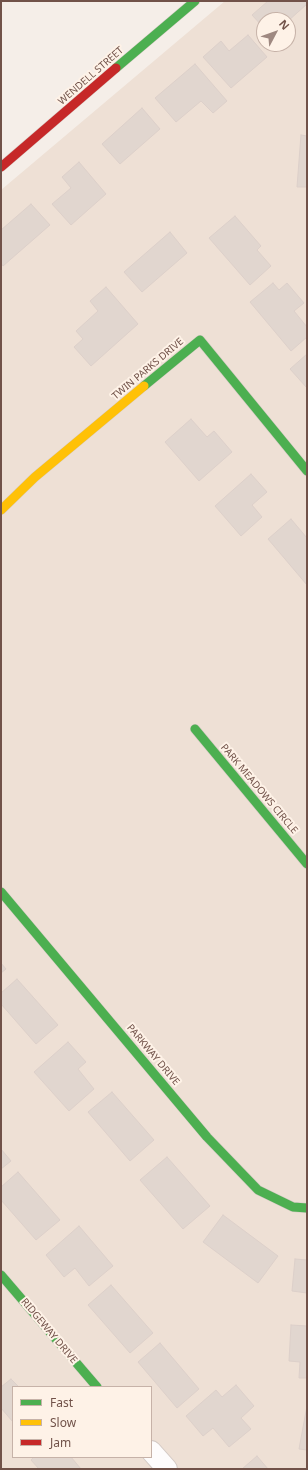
<!DOCTYPE html>
<style>
body{margin:0}
#map{position:relative;width:308px;height:1470px;overflow:hidden;background:#f5eee8;font-family:"Noto Sans",sans-serif}
canvas{display:block}
.frame{position:absolute;inset:0;border:2px solid #715249;pointer-events:none}
.legend{position:absolute;left:12px;top:1386px;width:140px;height:72px;box-sizing:border-box;background:#fef2e7;border:1px solid #c6b2a8;margin:0;padding:5px 7px;list-style:none;font-size:12px;color:#715249}
.legend li{display:flex;align-items:center;gap:8px;height:20px}
.legend b{width:20px;border:1px solid #c6b2a8}
.north{position:absolute;left:256px;top:12px;width:40px;height:40px;box-sizing:border-box;background:#fef2e7;border:1px solid #c6b2a8;border-radius:50%;rotate:49deg;font-size:11px;font-weight:700;line-height:16px;text-align:center;color:#715249}
.north::after{content:'';display:block;margin:auto;width:14px;height:18px;background:#9f8981;clip-path:polygon(50% 0,100% 100%,50% 72%,0 100%)}
</style>
<div id="map">
<canvas width="308" height="1470"></canvas>
<div class="frame"></div>
<ul class="legend">
<li><b style="height:5px;background:#4caf50"></b>Fast</li>
<li><b style="height:5px;background:#ffc107"></b>Slow</li>
<li><b style="height:5px;background:#c62828"></b>Jam</li>
</ul>
<div class="north">N</div>
</div>
<script>
const ctx = document.querySelector('canvas').getContext('2d');
ctx.lineJoin = 'round';
function fill(path, color) {
  ctx.fillStyle = color;
  ctx.fill(path, 'evenodd');
}
function shape(rows) {
  const path = new Path2D();
  for (const r of rows) {
    path.moveTo(r[0], r[1]);
    for (let i = 2; i < r.length; i += 2) path.lineTo(r[i], r[i + 1]);
  }
  return path;
}
function trace(path, color, width, dash) {
  ctx.strokeStyle = color;
  ctx.lineWidth = width;
  ctx.lineCap = dash ? 'butt' : 'round';
  ctx.setLineDash(dash || []);
  ctx.stroke(path);
}
function write(font, color, halo, rows, align = 'center') {
  ctx.font = font + ' "Noto Sans",sans-serif';
  ctx.lineWidth = 4;
  ctx.setLineDash([]);
  ctx.textBaseline = 'middle';
  ctx.strokeStyle = halo;
  ctx.fillStyle = color;
  for (const [text, x, y, turn = 0] of rows) {
    ctx.save();
    ctx.translate(x, y);
    ctx.rotate((+turn || 0) * Math.PI / 180);
    ctx.textAlign = isNaN(turn) ? turn : align;
    if (halo) ctx.strokeText(text, 0, 0);
    ctx.fillText(text, 0, 0);
    ctx.restore();
  }
}
fill(shape([
 [225,1,307,1,307,1469,1,1469,1,190],
 [264,20,288,20,288,44,264,44],
 [13,1387,151,1387,151,1457,13,1457]
]), '#eee0d5');
const building = shape([
 [268,1,307,1,307,4,288,21,264,20,264,28,252,15,268,1],
 [248,35,267,57,231,88,203,57,221,41,229,51,248,35],
 [195,64,227,101,213,113,201,101,176,122,155,98,195,64],
 [142,108,160,129,120,164,102,144,142,108],
 [301,135,307,136,307,187,297,187,301,135],
 [79,162,106,194,71,225,52,204,71,188,62,177,79,162],
 [31,204,50,225,3,266,1,263,1,230,31,204],
 [235,216,261,246,257,250,271,266,250,285,209,238,235,216],
 [170,232,187,253,142,292,124,272,170,232],
 [273,283,279,290,287,283,304,303,294,311,307,327,307,337,291,351,250,302,273,283],
 [106,287,138,324,91,366,74,347,83,339,76,331,98,311,90,301,106,287],
 [307,354,307,388,290,369,307,354],
 [191,419,207,437,214,431,232,452,199,481,165,442,191,419],
 [251,474,267,492,252,505,262,517,241,536,215,506,251,474],
 [291,519,307,538,307,585,268,539,291,519],
 [1,963,6,969,1,973,1,963],
 [17,979,58,1025,36,1044,1,1004,1,993,17,979],
 [68,1042,86,1062,78,1069,94,1089,69,1111,34,1072,68,1042],
 [112,1092,154,1140,130,1161,88,1112,112,1092],
 [1,1149,11,1161,1,1169,1,1149],
 [167,1157,210,1206,183,1229,140,1180,167,1157],
 [18,1172,60,1220,36,1240,1,1200,1,1187,18,1172],
 [223,1215,278,1256,258,1283,203,1242,223,1215],
 [79,1226,113,1266,89,1286,75,1268,64,1277,46,1255,79,1226],
 [295,1259,307,1260,307,1293,292,1291,295,1259],
 [111,1285,153,1333,130,1353,88,1305,111,1285],
 [291,1325,307,1326,307,1378,299,1378,300,1362,289,1361,291,1325],
 [160,1343,199,1389,177,1408,138,1362,160,1343],
 [11,1379,19,1387,13,1387,13,1422,1,1408,1,1387,11,1379],
 [236,1385,254,1406,241,1418,251,1429,229,1447,213,1428,203,1436,186,1416,216,1390,222,1397,236,1385],
 [307,1406,307,1450,299,1449,307,1406],
 [257,1456,268,1469,242,1469,257,1456],
 [34,1457,71,1457,81,1469,39,1469,31,1460,34,1457]
]);
fill(building, '#e1d6cf');
trace(building, '#ddd0ca', 1);
const street = shape([
 [151,1451,167,1469]
]);
const fast = shape([
 [116,68,195,1],
 [144,386,200,340,307,471],
 [195,729,307,864],
 [1,892,207,1137,258,1190,293,1207,307,1208],
 [1,1275,97,1387]
]);
const slow = shape([
 [1,510,35,477,144,386]
]);
const jam = shape([
 [1,167,116,68]
]);
trace(street, '#d4cac5', 22);
trace(fast, '#d4c9c4', 10);
trace(slow, '#d4c9c4', 10);
trace(jam, '#d4c9c4', 10);
trace(street, '#fefcfc', 20);
trace(fast, '#4caf50', 9);
trace(slow, '#ffc107', 9);
trace(jam, '#c62828', 9);
write('10px', '#715249', '#fef2e7', [
 ["WENDELL STREET",91,76,-41],
 ["TWIN PARKS DRIVE",148,369,-40],
 ["PARK MEADOWS CIRCLE",259,789,50],
 ["PARKWAY DRIVE",153,1055,50],
 ["RIDGEWAY DRIVE",49,1331,50]
]);
</script>
